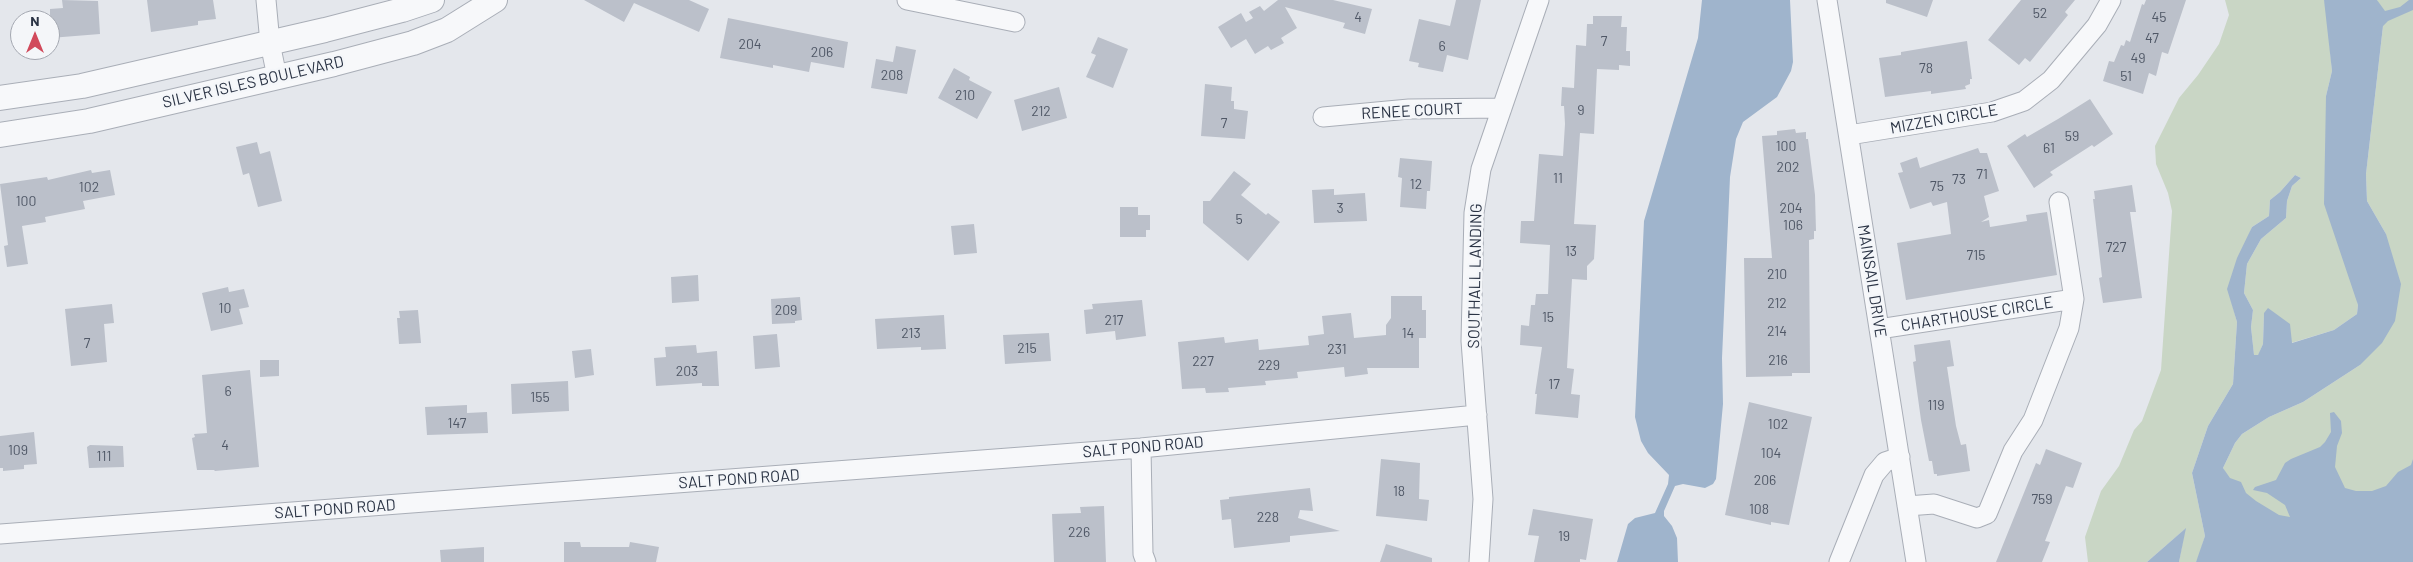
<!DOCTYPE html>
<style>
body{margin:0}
#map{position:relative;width:2413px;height:562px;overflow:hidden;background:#e4e7ec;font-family:Barlow,sans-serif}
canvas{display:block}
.north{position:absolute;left:10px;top:10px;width:50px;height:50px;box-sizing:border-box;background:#f4f6f9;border:1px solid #a4a8b1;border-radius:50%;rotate:0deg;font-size:14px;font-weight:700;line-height:20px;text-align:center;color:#2b3445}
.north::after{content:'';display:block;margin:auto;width:18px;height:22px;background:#d1495b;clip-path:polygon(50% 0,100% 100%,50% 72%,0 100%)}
</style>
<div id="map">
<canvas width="2413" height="562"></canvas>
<div class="north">N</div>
</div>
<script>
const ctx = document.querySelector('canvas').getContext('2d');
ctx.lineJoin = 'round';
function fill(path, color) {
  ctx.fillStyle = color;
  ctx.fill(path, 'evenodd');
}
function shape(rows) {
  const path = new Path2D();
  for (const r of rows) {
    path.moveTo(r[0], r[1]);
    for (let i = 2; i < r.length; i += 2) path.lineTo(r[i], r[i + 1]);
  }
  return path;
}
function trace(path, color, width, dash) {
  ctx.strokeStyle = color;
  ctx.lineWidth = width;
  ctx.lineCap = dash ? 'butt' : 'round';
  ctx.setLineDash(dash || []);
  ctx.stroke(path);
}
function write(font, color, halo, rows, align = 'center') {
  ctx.font = font + ' Barlow,sans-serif';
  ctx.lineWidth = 5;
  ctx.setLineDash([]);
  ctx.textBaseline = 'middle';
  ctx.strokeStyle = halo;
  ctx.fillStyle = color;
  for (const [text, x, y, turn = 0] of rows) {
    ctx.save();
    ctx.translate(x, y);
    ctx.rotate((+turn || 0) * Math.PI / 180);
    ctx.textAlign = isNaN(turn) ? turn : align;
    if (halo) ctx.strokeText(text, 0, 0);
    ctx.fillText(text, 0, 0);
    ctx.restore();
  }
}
fill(shape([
 [2225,0,2324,0,2326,5,2332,71,2326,96,2358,305,2357,314,2334,330,2291,343,2264,314,2263,344,2258,356,2254,356,2251,327,2253,310,2244,293,2247,264,2261,239,2286,218,2287,201,2292,186,2301,178,2295,175,2280,192,2270,200,2269,216,2252,227,2228,289,2237,322,2233,384,2208,426,2192,473,2205,536,2199,556,2196,562,2179,562,2185,529,2147,562,2088,562,2085,537,2101,491,2119,466,2134,430,2142,421,2161,370,2172,211,2168,193,2156,164,2155,146,2179,98,2198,75,2219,44,2229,15],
 [2377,0,2413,0,2413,562,2248,524,2223,468,2235,443,2242,434,2269,417,2303,402,2360,365,2386,234,2367,201,2366,174,2383,26]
]), '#c9d6c5');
fill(shape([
 [1702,0,1790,0,1793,62,1791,71,1777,97,1743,122,1736,139,1730,177,1722,358,1723,404,1716,479,1713,484,1705,488,1683,484,1675,486,1664,511,1664,516,1672,526,1677,538,1678,562,1617,562,1628,524,1635,518,1655,513,1668,484,1669,475,1648,453,1641,441,1635,417,1644,221,1698,38],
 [2324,0,2377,0,2385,11,2400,7,2409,0,2413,0,2413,10,2388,21,2383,26,2366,174,2367,201,2386,234,2401,284,2395,321,2382,343,2360,365,2303,402,2269,417,2242,434,2235,443,2223,468,2230,478,2241,482,2246,493,2256,501,2279,515,2290,517,2285,505,2267,493,2253,490,2255,487,2276,480,2285,463,2291,459,2320,447,2325,442,2331,432,2330,413,2334,412,2341,421,2342,433,2337,446,2335,467,2345,488,2356,491,2372,491,2386,486,2398,472,2411,465,2413,459,2413,562,2196,562,2205,536,2192,473,2208,426,2233,384,2237,322,2227,289,2237,258,2252,227,2269,216,2270,200,2280,192,2295,175,2301,178,2292,186,2287,201,2286,218,2261,239,2247,264,2244,293,2253,310,2251,327,2254,355,2258,355,2263,344,2264,313,2268,308,2290,324,2292,343,2334,330,2357,314,2358,305,2324,204,2326,96,2332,71],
 [2186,528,2179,562,2147,562]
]), '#9fb4cc');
fill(shape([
 [62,0,98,1,100,34,50,38,50,9,63,8],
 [147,0,213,0,216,19,198,21,198,25,151,32],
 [584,0,689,0,709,9,699,32,634,3,624,22],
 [1278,0,1333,0,1372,9,1365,34,1343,28,1345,23,1285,7,1297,28,1281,38,1284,43,1271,50,1268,46,1255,54,1246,39,1231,48,1218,27,1241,13,1246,22,1253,18,1249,12,1260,6,1264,11],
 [1456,0,1481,0,1468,60,1447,55,1443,72,1418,67,1419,63,1409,61,1419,19,1450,26],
 [1886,0,1933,0,1927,17,1886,3],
 [2021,0,2075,0,2065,12,2068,15,2030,62,2025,58,2019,65,1988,40],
 [2146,0,2186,0,2168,54,2162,52,2156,76,2149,73,2143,94,2103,81,2109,61,2114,62,2121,45,2124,46,2126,40,2130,42,2142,4,2144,5],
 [1593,16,1622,16,1621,27,1627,27,1626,51,1630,51,1630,66,1619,65,1619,70,1597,69,1594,134,1580,133,1574,224,1596,225,1594,259,1587,266,1587,280,1572,279,1567,368,1574,369,1571,394,1580,395,1578,418,1535,414,1537,394,1535,394,1542,347,1520,345,1521,325,1529,326,1531,305,1535,305,1536,294,1548,294,1550,245,1520,243,1521,221,1534,221,1539,154,1563,156,1565,124,1564,106,1561,106,1562,87,1574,88,1576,45,1586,46,1587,24,1593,24],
 [728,18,848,42,844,68,811,62,809,72,773,65,773,68,720,58],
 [1098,37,1128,49,1113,88,1086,77,1096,55,1091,53],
 [1967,41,1972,79,1970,79,1970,84,1965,86,1966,89,1931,94,1931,91,1885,97,1879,58,1901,55,1901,52],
 [896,46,916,50,907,94,871,88,876,59,893,62],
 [954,68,970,77,969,80,992,92,977,119,938,98],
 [1205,84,1232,87,1231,101,1234,101,1234,109,1248,111,1245,139,1201,136],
 [1059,87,1067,118,1022,131,1014,100],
 [2090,99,2113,134,2094,147,2092,145,2050,172,2053,175,2034,188,2007,146,2025,134,2027,137,2058,119],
 [1795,129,1796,133,1806,132,1806,139,1808,139,1815,195,1816,231,1814,231,1814,239,1809,240,1810,373,1792,373,1792,376,1746,377,1744,258,1772,258,1762,136,1777,135,1777,131],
 [257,142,260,154,270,151,282,201,258,207,249,173,243,175,236,147],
 [1978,148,1980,153,1987,153,1999,191,1984,196,1989,217,1981,222,1989,220,1990,227,2027,221,2026,215,2047,212,2057,275,1906,300,1897,243,1951,234,1947,202,1933,206,1931,202,1910,209,1898,173,1903,172,1900,163,1917,157,1920,168],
 [1400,158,1432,161,1430,191,1427,191,1426,209,1400,207,1402,178,1398,177],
 [91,170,92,173,110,170,115,195,83,201,85,209,45,217,46,222,22,226,28,264,7,267,4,246,8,245,0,184,47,177,48,180],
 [1234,171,1251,184,1241,195,1266,215,1268,213,1280,222,1248,261,1203,223,1203,201,1210,201],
 [2132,185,2136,212,2130,212,2142,298,2103,303,2099,278,2102,277,2093,199,2095,199,2094,191],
 [1334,189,1334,195,1365,193,1367,221,1314,223,1312,190],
 [1120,207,1138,207,1138,215,1150,215,1150,230,1146,230,1146,237,1120,237],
 [974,224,977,253,954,255,951,226],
 [698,275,699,301,672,303,671,277],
 [228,287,229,292,244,289,249,307,239,309,243,324,211,331,202,293],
 [1391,296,1422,296,1422,310,1426,310,1426,338,1419,338,1419,368,1367,368,1368,374,1345,377,1344,367,1297,372,1298,378,1265,381,1266,385,1228,388,1229,392,1206,393,1205,388,1182,389,1178,342,1224,337,1225,343,1258,339,1259,350,1309,345,1308,336,1324,334,1322,316,1351,313,1354,338,1386,335,1386,325,1391,318],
 [800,297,802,320,795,321,795,323,772,324,771,299],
 [1142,300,1146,336,1116,340,1115,331,1086,334,1084,310,1093,309,1092,304],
 [112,304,114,323,104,324,107,362,71,366,65,309],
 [418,310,421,343,399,344,397,318,400,318,399,311],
 [944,315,946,349,921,350,921,347,877,349,875,319],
 [1049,333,1051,361,1005,364,1003,335],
 [777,334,780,367,755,369,753,336],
 [1950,340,1954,366,1947,367,1956,426,1961,445,1966,444,1970,471,1937,476,1937,474,1934,474,1932,461,1929,461,1921,420,1913,362,1916,361,1914,345],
 [696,345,697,353,717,351,719,386,702,386,702,383,656,386,654,358,666,357,665,347],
 [591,349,594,375,575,378,572,351],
 [260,360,279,360,279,376,260,377],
 [250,370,259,467,215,471,214,470,197,470,192,438,195,437,194,434,207,433,202,375],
 [568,381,569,411,512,414,511,384],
 [1749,402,1812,417,1789,525,1771,522,1771,525,1725,515],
 [467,405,467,413,487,412,488,433,427,435,425,407],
 [34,432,37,464,24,465,24,469,3,471,3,468,0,468,0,436],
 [90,445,123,446,124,467,89,468,87,447],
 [2046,449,2082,463,2073,488,2066,486,2045,541,2050,542,2042,562,1996,562,2036,463,2040,465],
 [1381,459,1420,463,1419,499,1429,500,1427,521,1376,516],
 [1310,488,1313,511,1300,510,1298,518,1340,531,1290,536,1290,542,1234,548,1231,519,1222,520,1220,500,1229,499,1229,497],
 [1104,506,1106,562,1054,562,1052,514,1081,513,1080,507],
 [1533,509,1593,519,1586,560,1580,559,1580,562,1534,562,1539,536,1528,535],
 [564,542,580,542,581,547,629,547,630,542,659,547,656,562,564,562],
 [1386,544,1432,558,1432,562,1380,562],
 [484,547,484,562,441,562,440,550]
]), '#bbc0ca');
const minor = shape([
 [266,0,270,43,277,77],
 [907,0,1015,22],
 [1827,0,1916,562],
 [1323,117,1409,109,1502,108],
 [1849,135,1992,112,2024,101,2051,80,2097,25,2111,0],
 [1879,329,2074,299,2059,202],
 [1141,448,1143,554,1146,562],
 [1907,506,1934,504,1977,518,1987,514,2013,451,2033,420,2069,328,2074,299],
 [0,534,1141,448,1477,415],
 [1479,562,1483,499,1471,341,1474,213,1481,169,1539,0],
 [1839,562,1874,475,1885,462,1900,457]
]);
const tertiary = shape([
 [0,98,82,86,325,30,402,10,432,0],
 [0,135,89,121,334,64,413,43,447,30,495,0]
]);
trace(minor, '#a9aeb7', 21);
trace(tertiary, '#a9aeb7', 26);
trace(minor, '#f7f8fa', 19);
trace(tertiary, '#f7f8fa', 24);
write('14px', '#4f5766', null, [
 ["52",2040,13],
 ["4",1358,17],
 ["45",2159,17],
 ["47",2152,38],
 ["7",1604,41],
 ["204",750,44],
 ["6",1442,46],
 ["206",822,52],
 ["49",2138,58],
 ["78",1926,68],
 ["208",892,75],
 ["51",2126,76],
 ["210",965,95],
 ["9",1581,110],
 ["212",1041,111],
 ["7",1224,123],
 ["59",2072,136],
 ["100",1786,146],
 ["61",2049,148],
 ["202",1788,167],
 ["71",1982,174],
 ["11",1558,178],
 ["73",1959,179],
 ["12",1416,184],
 ["75",1937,186],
 ["102",89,187],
 ["100",26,201],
 ["3",1340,208],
 ["204",1791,208],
 ["5",1239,219],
 ["106",1793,225],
 ["727",2116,247],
 ["13",1571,251],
 ["715",1976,255],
 ["210",1777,274],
 ["212",1777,303],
 ["10",225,308],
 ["209",786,310],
 ["15",1548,317],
 ["217",1114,320],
 ["214",1777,331],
 ["213",911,333],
 ["14",1408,333],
 ["7",87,343],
 ["215",1027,348],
 ["231",1337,349],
 ["216",1778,360],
 ["227",1203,361],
 ["229",1269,365],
 ["203",687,371],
 ["17",1554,384],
 ["6",228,391],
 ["155",540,397],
 ["119",1936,405],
 ["147",457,423],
 ["102",1778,424],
 ["4",225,445],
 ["109",18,450],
 ["104",1771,453],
 ["111",104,456],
 ["206",1765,480],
 ["18",1399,491],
 ["759",2042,499],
 ["108",1759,509],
 ["228",1268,517],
 ["226",1079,532],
 ["19",1564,536]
]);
write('16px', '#2b3445', '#f4f6f9', [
 ["SILVER ISLES BOULEVARD",253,82,-13],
 ["RENEE COURT",1412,111,-3],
 ["MIZZEN CIRCLE",1944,119,-10],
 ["SOUTHALL LANDING",1475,276,-89],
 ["MAINSAIL DRIVE",1872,281,81],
 ["CHARTHOUSE CIRCLE",1977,314,-9],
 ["SALT POND ROAD",1143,447,-5],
 ["SALT POND ROAD",739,479,-4],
 ["SALT POND ROAD",335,509,-4]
]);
</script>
